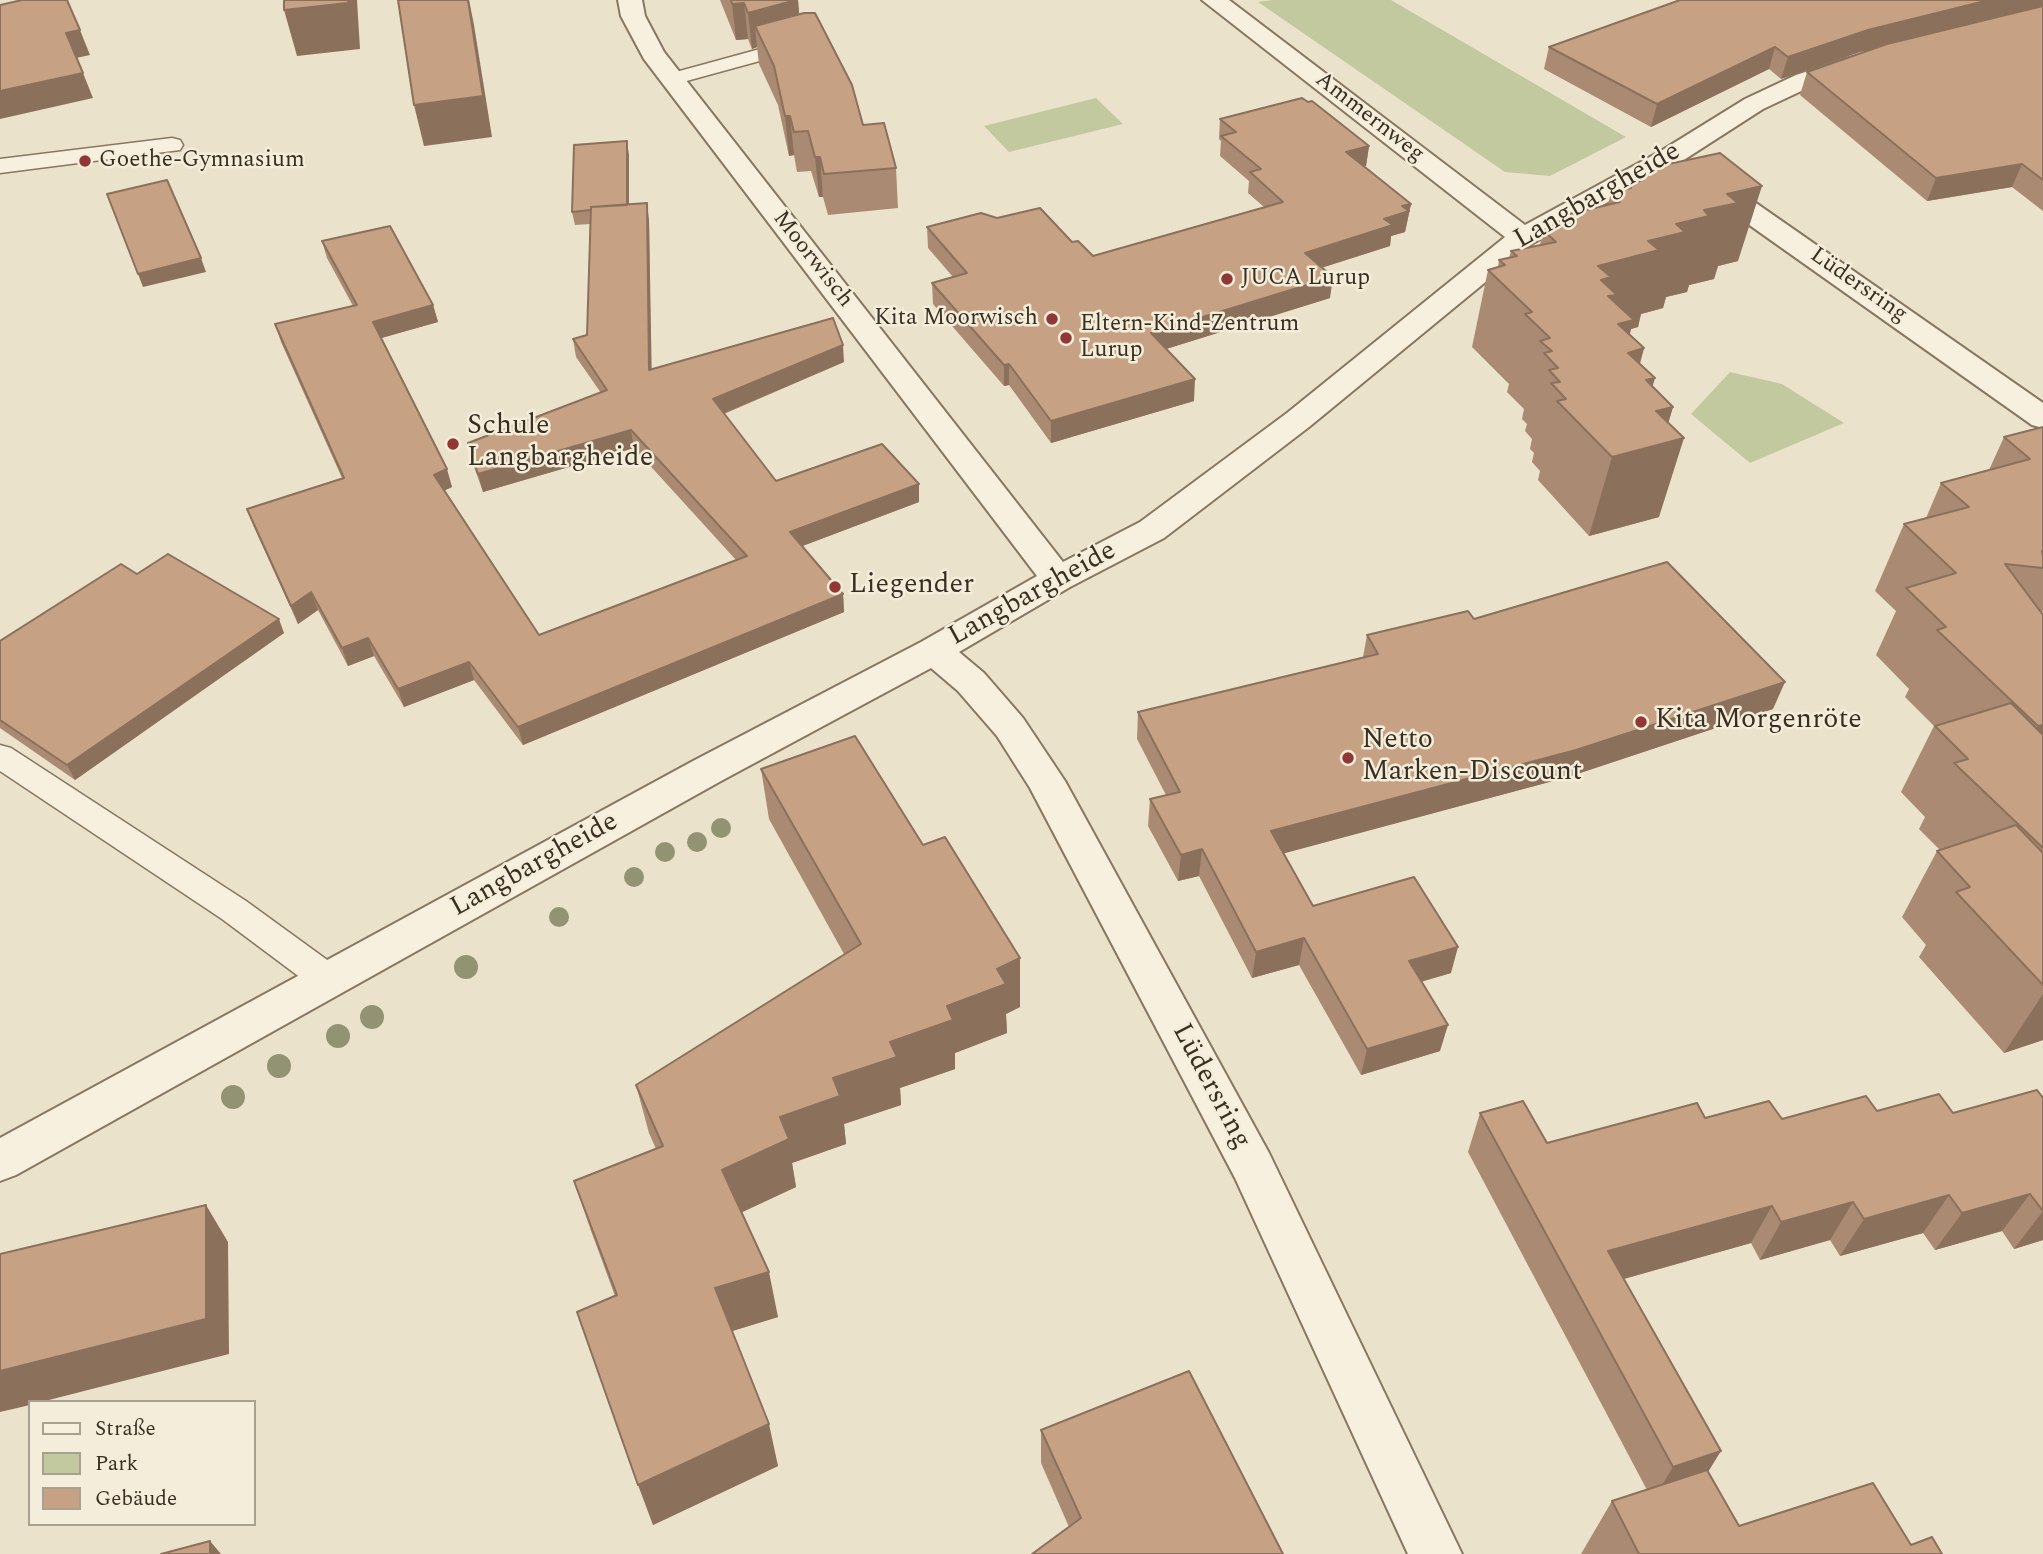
<!DOCTYPE html>
<meta charset="utf-8">
<style>
body{margin:0}
#map{position:relative;width:2043px;height:1554px;overflow:hidden;background:#ebe2cb;font-family:Spectral,serif}
canvas{display:block}
.legend{position:absolute;left:28px;top:1400px;width:228px;height:126px;box-sizing:border-box;background:#f3edda;border:2px solid #a9a190;margin:0;padding:9px 12px;list-style:none;font-size:21px;color:#392e22}
.legend li{display:flex;align-items:center;gap:14px;height:35px}
.legend b{width:35px;border:2px solid #a9a190}
</style>
<div id="map">
<canvas width="2043" height="1554"></canvas>
<ul class="legend">
<li><b style="height:9px;background:#f7f0de"></b>Straße</li>
<li><b style="height:19px;background:#c3c99f"></b>Park</li>
<li><b style="height:19px;background:#c6a184"></b>Gebäude</li>
</ul>
</div>
<script>
const ctx = document.querySelector('canvas').getContext('2d');
ctx.lineJoin = 'round';
function fill(path, color) {
  ctx.fillStyle = color;
  ctx.fill(path, 'evenodd');
}
function shape(rows) {
  const path = new Path2D();
  for (const r of rows) {
    path.moveTo(r[0], r[1]);
    for (let i = 2; i < r.length; i += 2) path.lineTo(r[i], r[i + 1]);
  }
  return path;
}
function trace(path, color, width, dash) {
  ctx.strokeStyle = color;
  ctx.lineWidth = width;
  ctx.lineCap = dash ? 'butt' : 'round';
  ctx.setLineDash(dash || []);
  ctx.stroke(path);
}
function write(font, color, halo, rows, align = 'center') {
  ctx.font = font + ' Spectral,serif';
  ctx.lineWidth = 5;
  ctx.setLineDash([]);
  ctx.textBaseline = 'middle';
  ctx.strokeStyle = halo;
  ctx.fillStyle = color;
  for (const [text, x, y, turn = 0] of rows) {
    ctx.save();
    ctx.translate(x, y);
    ctx.rotate((+turn || 0) * Math.PI / 180);
    ctx.textAlign = isNaN(turn) ? turn : align;
    if (halo) ctx.strokeText(text, 0, 0);
    ctx.fillText(text, 0, 0);
    ctx.restore();
  }
}
fill(shape([
 [1272,0,1391,0,1626,137,1550,176,1505,172,1258,2],
 [1096,98,1123,124,1009,152,984,126],
 [1730,372,1782,384,1844,423,1750,463,1691,414]
]), '#c3c99f');
const service = shape([
 [800,38,807,40,810,44,807,48,672,85,665,83,662,79,665,75,800,38],
 [172,138,180,140,183,145,180,150,0,173,0,159,172,138],
 [0,745,11,748,246,901,341,970,346,980,341,990,329,994,317,990,222,919,0,771,0,745]
]);
const minor = shape([
 [618,0,642,0,645,16,664,52,1063,562,1140,522,1287,413,1505,237,1202,0,1229,0,1525,225,1661,151,1745,99,1796,75,1845,59,1854,57,1863,59,1866,64,1863,69,1814,85,1763,109,1679,163,1533,243,1309,427,1164,538,1070,587,959,652,984,673,1023,718,1065,781,1269,1153,1462,1554,1408,1554,1235,1178,1030,788,997,736,958,691,931,668,721,781,16,1175,0,1181,0,1138,693,761,921,642,1037,576,644,59,621,16,618,0],
 [1710,176,1720,178,2043,403,2043,428,2032,425,1700,190,1696,184,1700,178,1710,176]
]);
trace(service, '#877660', 3);
trace(minor, '#877660', 4);
fill(service, '#f7f0de');
fill(minor, '#f7f0de');
ctx.fillStyle = '#919373';
for (const [x, y, r] of [
 [721,828,10],
 [697,842,10],
 [665,852,10],
 [634,877,10],
 [559,917,10],
 [466,967,12],
 [372,1017,12],
 [338,1036,12],
 [279,1066,12],
 [233,1097,12]
]) {
  ctx.beginPath();
  ctx.arc(x, y, r, 0, 2 * Math.PI);
  ctx.fill();
}
fill(shape([
 [720,0,798,0,799,14,863,125,896,168,898,208,828,215,823,197,819,197,811,171,797,172,794,155,789,156,778,105,759,64,757,47,752,49,748,39,736,40],
 [2043,0,2043,211,2012,187,1927,201,1800,95,1807,72,1884,46,1860,52,1781,79,1769,69,1651,127,1544,69,1549,47],
 [1220,119,1369,146,1366,166,1364,166,1411,204,1405,232,1391,236,1390,246,1321,268,1330,298,1166,349,1194,401,1051,443,1009,385,1004,386,933,304,932,283,953,277,928,248,927,227,1072,242,1093,256,1264,207,1248,193,1249,181,1220,156,1221,141,1219,139],
 [629,155,629,204,649,220,651,370,844,362,724,414,776,481,919,484,919,502,802,546,843,594,844,612,523,745,474,680,404,707,374,656,348,666,318,610,298,624,254,527,247,509,342,478,281,342,275,324,353,306,327,258,322,241,433,305,438,322,381,338,452,487,445,490,539,635,736,560,634,448,483,492,472,461,468,443,601,393,576,357,573,339,587,335,590,224,575,225,572,212],
 [1650,168,1738,261,1718,266,1714,279,1689,285,1687,292,1666,297,1663,308,1641,314,1638,327,1631,329,1630,334,1644,348,1640,364,1652,387,1673,407,1668,423,1659,517,1589,536,1538,480,1540,471,1532,462,1534,453,1530,449,1532,439,1525,431,1527,424,1522,419,1524,409,1507,392,1509,384,1472,347,1488,270,1498,267,1499,260,1509,258,1511,251,1540,245,1543,230,1552,228,1553,223,1568,219,1569,214,1608,205,1611,192,1626,189,1627,184,1635,182,1637,177,1648,174],
 [2043,427,2043,610,2042,613,2043,615,2043,1040,2004,1053,1919,957,1926,945,1902,917,1937,851,1940,850,1919,829,1925,817,1901,792,1934,726,1905,697,1909,689,1876,655,1896,611,1875,591,1904,524,1926,518,1941,483,1989,470,2004,437],
 [137,574,284,633,75,780,0,728,0,641],
 [1474,619,1773,709,1568,777,1283,853,1313,906,1451,973,1421,982,1440,1051,1361,1075,1299,965,1252,978,1199,876,1178,881,1148,826,1150,799,1166,795,1137,739,1138,712,1363,657,1367,635],
 [761,769,923,845,1020,958,1020,1007,1006,1014,1007,1033,955,1053,955,1069,900,1088,901,1105,844,1124,846,1144,792,1163,796,1187,741,1212,778,1317,732,1331,778,1466,653,1525,615,1296,590,1228,574,1181,656,1149,649,1133,636,1085,844,954,769,819],
 [2043,1098,2043,1240,2014,1249,2002,1231,1935,1250,1923,1233,1840,1256,1830,1240,1760,1260,1751,1243,1624,1279,1708,1472,1739,1526,1911,1545,1942,1554,1581,1554,1612,1501,1647,1490,1468,1152,1480,1113,1547,1143,1705,1118,1782,1119,1877,1111,1953,1113],
 [1041,1430,1283,1554,1069,1527,1041,1463]
]), '#aa8a72');
fill(shape([
 [348,0,357,0,360,49,297,56,284,10],
 [468,0,469,0,474,25,492,137,424,146,414,105],
 [798,0,801,35,755,26,757,47,752,49,748,13],
 [1989,0,2043,0,2043,5,2042,6,1860,52,1781,79,1788,57,1868,30],
 [744,3,748,39,736,40,732,4],
 [80,30,90,55,76,58,66,33],
 [1775,47,1769,69,1651,127,1657,104],
 [83,73,93,98,0,119,0,91],
 [785,116,790,116,794,155,789,156],
 [627,141,629,155,629,221,627,208],
 [1369,146,1366,166,1343,172,1346,152],
 [815,157,820,157,823,197,819,197],
 [2022,164,2012,187,1927,201,1936,178],
 [1762,186,1738,261,1718,266,1714,279,1689,285,1687,292,1666,297,1663,308,1641,314,1638,327,1631,329,1612,398,1598,266,1648,241,1676,224,1704,210,1727,194],
 [647,203,649,220,652,388,649,370],
 [1411,204,1405,232,1391,236,1390,246,1302,274,1305,253,1384,219,1402,206],
 [201,258,206,272,143,287,138,274],
 [1333,277,1330,298,1150,354,1151,333],
 [433,305,438,322,378,339,373,322],
 [843,345,844,362,715,417,713,399],
 [1644,348,1622,426,1628,353],
 [1009,364,1009,385,1004,386,1004,365],
 [1655,378,1634,451,1656,411,1673,407,1662,444,1684,438,1659,517,1589,536,1612,457,1646,380],
 [1195,379,1194,401,1051,443,1051,421],
 [631,430,634,448,483,492,478,474],
 [447,469,452,487,439,493,434,475],
 [919,484,919,502,792,550,790,532],
 [311,592,318,610,298,624,291,606],
 [843,594,844,612,523,745,518,727],
 [279,619,284,633,75,780,67,765],
 [368,638,374,656,348,666,342,648],
 [469,662,474,680,404,707,398,689],
 [1785,682,1773,709,1568,777,1267,858,1271,831],
 [2043,725,2043,779,2000,793,2038,726],
 [1202,849,1199,876,1178,881,1181,855],
 [1304,938,1299,965,1252,978,1256,952],
 [1458,947,1451,973,1402,987,1409,961],
 [1020,958,1020,1007,1006,1014,1007,1033,955,1053,955,1069,900,1088,901,1105,844,1124,846,1144,792,1163,796,1187,732,1217,722,1170,780,1117,833,1078,890,1042,997,969],
 [2043,994,2043,1040,2004,1053],
 [1448,1025,1440,1051,1361,1075,1367,1049],
 [2030,1194,2002,1231,1935,1250,1962,1213],
 [1949,1195,1923,1233,1840,1256,1864,1219],
 [1853,1202,1830,1240,1760,1260,1781,1222],
 [206,1205,228,1242,229,1354,41,1402,30,1402,30,1405,0,1412,0,1371],
 [1772,1206,1751,1243,1591,1288,1608,1251],
 [2043,1211,2043,1240,2014,1249],
 [769,1272,778,1317,726,1333,715,1288],
 [769,1424,778,1466,653,1525,638,1485],
 [1721,1451,1700,1485,1653,1500,1673,1467],
 [210,1541,221,1554,210,1554]
]), '#8b715c');
const building = shape([
 [22,0,67,0,80,30,66,33,83,73,0,91,0,5,22,0],
 [284,0,348,0,348,3,284,10,284,0],
 [398,0,468,0,483,96,414,105,398,0],
 [731,0,796,0,748,13,744,3,732,4,731,0],
 [1680,0,1989,0,1868,30,1788,57,1775,47,1657,104,1549,47,1680,0],
 [2043,6,2043,180,2022,164,1936,178,1807,72,1887,44,2043,6],
 [804,13,815,13,852,85,863,125,884,123,896,168,824,174,820,157,815,157,808,131,794,132,790,116,785,116,774,66,755,26,804,13],
 [1302,98,1308,102,1312,101,1369,146,1346,152,1411,204,1402,206,1409,211,1384,219,1393,225,1305,253,1333,277,1151,333,1195,379,1051,421,1009,364,1004,365,932,283,967,273,927,227,981,213,997,218,1040,208,1072,242,1078,241,1093,256,1283,202,1250,172,1261,169,1221,136,1236,132,1220,119,1302,98],
 [627,141,627,205,591,207,591,210,572,212,574,145,627,141],
 [1720,153,1762,186,1727,194,1738,203,1704,210,1709,216,1676,224,1685,232,1648,241,1659,250,1598,266,1611,277,1601,280,1617,295,1608,296,1634,320,1618,324,1644,348,1628,353,1655,378,1646,380,1673,407,1656,411,1684,438,1612,457,1557,401,1566,399,1551,383,1560,382,1549,370,1558,368,1544,353,1552,351,1540,341,1550,338,1525,314,1532,312,1488,270,1505,265,1499,260,1517,256,1511,251,1556,242,1543,230,1557,227,1553,223,1573,218,1569,214,1620,202,1611,192,1631,188,1627,184,1640,181,1637,177,1654,173,1650,168,1720,153],
 [167,180,201,258,138,274,107,194,167,180],
 [647,203,649,370,833,318,843,345,713,399,776,481,882,444,919,484,790,532,843,594,518,727,469,662,398,689,368,638,342,648,311,592,291,606,247,509,344,478,275,324,357,305,322,241,390,226,433,305,373,322,447,469,434,475,539,635,747,556,631,430,478,474,468,443,607,390,573,339,587,335,591,207,647,203],
 [2043,427,2043,551,2042,551,2043,556,2043,568,2005,564,2043,615,2043,725,2038,726,1937,630,1946,627,1906,588,1956,573,1904,524,1969,507,1941,483,2030,459,2004,437,2043,427],
 [168,554,279,619,67,765,0,720,0,641,121,564,137,574,168,554],
 [1667,562,1785,682,1576,750,1271,831,1313,906,1414,877,1458,947,1409,961,1448,1025,1367,1049,1304,938,1256,952,1202,849,1181,855,1150,799,1180,792,1138,712,1378,654,1367,635,1468,611,1474,619,1667,562],
 [2011,703,2043,735,2043,848,1954,763,1968,759,1935,726,2011,703],
 [855,736,923,845,945,837,1020,958,997,969,1006,984,947,1006,953,1020,890,1042,897,1057,833,1078,840,1096,780,1117,789,1139,722,1170,769,1272,715,1288,769,1424,638,1485,577,1312,617,1295,574,1181,663,1146,636,1085,861,944,761,769,855,736],
 [2016,825,2043,853,2043,985,1956,892,1970,887,1937,851,2016,825],
 [2037,1090,2043,1098,2043,1211,2030,1194,1962,1213,1949,1195,1864,1219,1853,1202,1781,1222,1772,1206,1608,1251,1721,1451,1673,1467,1480,1113,1523,1101,1547,1143,1697,1103,1705,1118,1769,1101,1782,1119,1866,1096,1877,1111,1939,1094,1953,1113,2037,1090],
 [206,1205,206,1319,0,1371,0,1254,206,1205],
 [1189,1371,1283,1554,1032,1554,1081,1518,1041,1430,1189,1371],
 [1707,1470,1739,1526,1873,1483,1911,1545,1932,1537,1942,1554,1639,1554,1612,1501,1707,1470],
 [210,1541,210,1554,161,1554,210,1541]
]);
fill(building, '#c6a184');
trace(building, '#8b715c', 2);
for (const [x, y, r, color] of [
 [85,161,7,"#913736"],
 [1227,279,7,"#913736"],
 [1052,319,7,"#913736"],
 [1066,338,7,"#913736"],
 [453,444,7,"#913736"],
 [835,587,7,"#913736"],
 [1641,722,7,"#913736"],
 [1348,758,7,"#913736"]
]) {
  const dot = new Path2D();
  dot.arc(x, y, r, 0, 2 * Math.PI);
  ctx.fillStyle = color;
  ctx.fill(dot);
  trace(dot, '#f3edda', 2.5);
}
write('23px', '#392e22', '#f3edda', [
 ["Ammernweg",1369,118,38],
 ["Moorwisch",812,260,52],
 ["Lüdersring",1858,286,35]
]);
write('23px', '#392e22', '#f3edda', [
 ["Goethe-Gymnasium",99,161],
 ["JUCA Lurup",1241,279],
 ["Kita Moorwisch",1038,319,"right"],
 ["Eltern-Kind-Zentrum",1080,325],
 ["Lurup",1080,351]
], 'left');
write('28px', '#392e22', '#f3edda', [
 ["Langbargheide",1598,197,-30],
 ["Langbargheide",1033,595,-29],
 ["Langbargheide",535,866,-29],
 ["Lüdersring",1210,1087,62]
]);
write('28px', '#392e22', '#f3edda', [
 ["Schule",467,428],
 ["Langbargheide",467,460],
 ["Liegender",849,587],
 ["Kita Morgenröte",1655,722],
 ["Netto",1362,742],
 ["Marken-Discount",1362,774]
], 'left');
</script>
